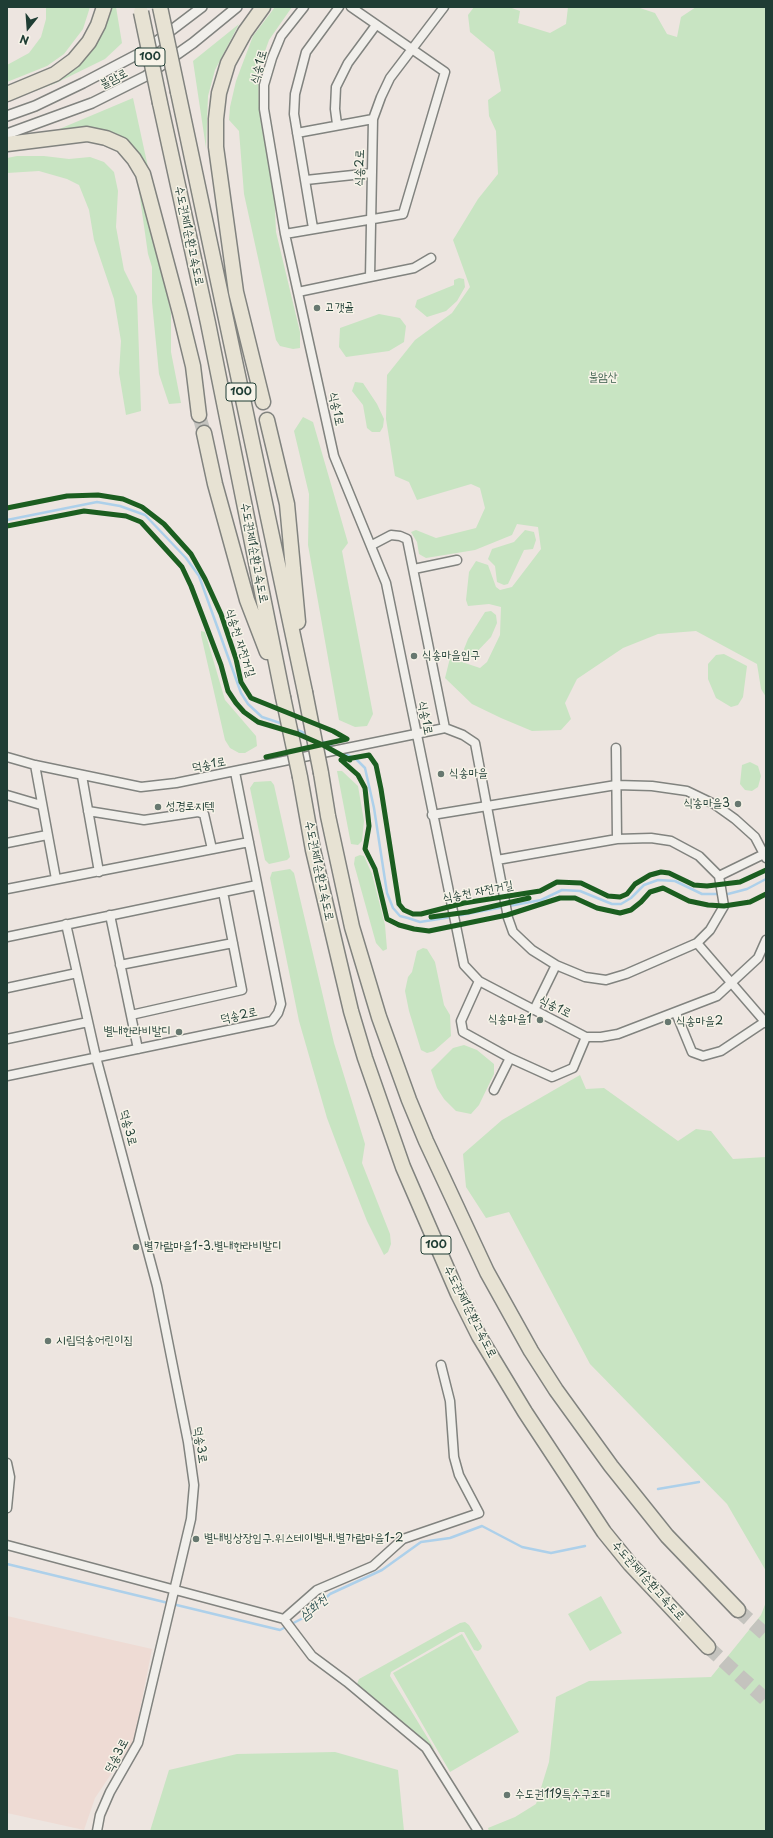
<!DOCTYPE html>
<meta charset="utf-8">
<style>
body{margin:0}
#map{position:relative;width:773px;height:1838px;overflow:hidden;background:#ede5e0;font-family:"Playpen Sans",sans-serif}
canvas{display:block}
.frame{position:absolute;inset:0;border:8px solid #1f3d34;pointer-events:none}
.north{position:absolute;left:8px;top:8px;width:40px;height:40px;-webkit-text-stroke:3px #f7f3e8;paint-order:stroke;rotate:197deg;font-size:11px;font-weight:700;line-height:16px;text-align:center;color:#1f3d34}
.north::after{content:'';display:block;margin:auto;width:14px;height:18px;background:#1f3d34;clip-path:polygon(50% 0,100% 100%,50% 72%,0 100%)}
</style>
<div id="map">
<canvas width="773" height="1838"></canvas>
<div class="frame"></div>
<div class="north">N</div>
</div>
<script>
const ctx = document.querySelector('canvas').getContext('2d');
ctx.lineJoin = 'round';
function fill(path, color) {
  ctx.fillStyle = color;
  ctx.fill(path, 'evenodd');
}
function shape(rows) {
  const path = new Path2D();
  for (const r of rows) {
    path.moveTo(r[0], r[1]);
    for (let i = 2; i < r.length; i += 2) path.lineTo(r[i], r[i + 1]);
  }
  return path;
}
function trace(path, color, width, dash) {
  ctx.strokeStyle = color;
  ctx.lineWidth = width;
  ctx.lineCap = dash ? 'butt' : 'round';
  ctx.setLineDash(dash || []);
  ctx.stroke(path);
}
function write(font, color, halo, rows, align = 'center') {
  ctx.font = font + ' "Playpen Sans","Poor Story",sans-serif';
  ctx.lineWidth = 3;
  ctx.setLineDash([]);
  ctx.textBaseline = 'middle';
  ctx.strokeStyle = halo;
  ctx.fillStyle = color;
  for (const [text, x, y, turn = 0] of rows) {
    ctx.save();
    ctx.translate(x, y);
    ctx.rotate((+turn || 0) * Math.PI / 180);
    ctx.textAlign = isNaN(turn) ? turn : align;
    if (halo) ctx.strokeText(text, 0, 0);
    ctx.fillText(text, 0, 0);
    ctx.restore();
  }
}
fill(shape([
 [7,1616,152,1649,134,1740,95,1798,84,1830,7,1813]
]), '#eedbd4');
fill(shape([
 [46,7,90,7,83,29,64,54,47,66,7,82,7,65,29,53,41,37,46,19],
 [107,7,116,7,122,43,105,59,56,83,7,102,7,99,65,72],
 [275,7,292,7,269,40,258,71,259,108,274,188,276,232,300,332,300,348,293,349,280,346,276,340,244,194,239,131,229,120,230,107,236,81,253,36],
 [474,7,509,7,520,11,518,23,550,33,566,24,568,7,637,7,655,13,667,34,677,37,681,17,696,7,766,7,766,697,761,689,757,664,696,631,658,634,623,648,577,679,565,703,571,719,561,730,532,731,501,718,472,704,445,678,450,658,480,668,487,662,500,635,501,607,489,604,468,606,466,600,469,572,476,561,488,565,496,587,500,590,512,587,541,549,538,527,517,524,512,535,475,550,426,558,419,554,417,542,411,532,416,530,436,538,476,528,485,508,480,488,471,484,417,500,409,482,395,476,386,419,387,375,415,340,452,313,470,287,453,240,478,199,498,174,496,131,489,116,488,100,501,91,494,52,470,32,468,15],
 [239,24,215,70,208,96,206,148,193,61],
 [133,98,151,181,146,170,90,129,57,130],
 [17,156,44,156,69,159,90,157,104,162,114,172,118,191,116,227,124,270,137,296,141,411,126,415,119,373,121,341,114,299,94,240,89,210,79,185,67,179,39,171,7,173,7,158],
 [137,177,163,269,163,277,171,313,171,352,181,403,169,404,159,374,152,302,152,267,148,254],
 [459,278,464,279,465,287,457,301,446,311,427,317,415,307,417,300,454,285,454,280],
 [379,314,400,318,406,326,404,342,389,351,346,357,339,347,340,328],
 [355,382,363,383,377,404,384,419,383,427,380,432,372,432,367,428,363,405,352,391],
 [303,417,313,422,348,543,342,551,373,714,367,726,355,727,339,720,308,545,309,494,294,431],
 [525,530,534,532,536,540,533,549,524,550,508,584,504,585,497,582,495,566,488,559,492,549,514,542],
 [491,611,496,615,497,623,491,637,471,658,466,656,464,649,468,639,485,612],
 [201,631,205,632,225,700,256,736,257,746,245,753,239,753,230,748,225,740,201,635],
 [724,654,747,666,743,697,738,705,731,707,716,698,708,679,708,664,716,655],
 [750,762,758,766,761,776,758,787,752,791,745,790,740,784,742,765],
 [337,771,342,771,358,786,364,821,362,841,358,845,351,844],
 [271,781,274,785,290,857,287,860,269,864,265,860,250,788,254,782],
 [360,855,364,856,372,874,385,925,387,949,383,951,376,943,354,864,355,857],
 [290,869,294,873,334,1043,365,1144,362,1163,390,1234,391,1244,388,1252,384,1255,367,1221,339,1150,327,1118,299,1021,270,878,272,872],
 [423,948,427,949,435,962,444,1005,450,1015,451,1036,434,1051,427,1053,421,1050,409,1011,405,991,408,977,412,972,417,951],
 [464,1045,477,1050,494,1064,494,1074,479,1105,471,1114,456,1111,444,1099,437,1088,431,1070,453,1048],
 [580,1075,586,1089,604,1088,678,1141,696,1129,711,1131,733,1159,766,1157,766,1571,727,1504,590,1364,509,1212,486,1218,466,1187,463,1154,502,1120],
 [601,1596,622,1633,590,1651,568,1614],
 [766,1602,766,1831,489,1831,488,1828,515,1817,536,1804,549,1762,556,1697,589,1681,711,1677,761,1615],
 [465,1622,469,1625,482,1646,481,1649,478,1651,474,1650,464,1632,460,1632,391,1672,390,1676,435,1750,357,1684,359,1679,460,1623],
 [462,1634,519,1732,450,1772,393,1673],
 [335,1752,398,1770,404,1831,150,1831,169,1770,237,1754]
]), '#c8e4c2');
trace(shape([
 [7,520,97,502,120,506,145,515,186,558,199,576,241,693,248,704,262,717,283,724],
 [295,729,309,735],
 [319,740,336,748],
 [342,752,357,760,365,768,374,808,387,893,393,908,400,916,408,918,420,922,445,918,541,900,562,890,580,891,612,904,621,904,631,898,644,885,658,880,675,881,702,894,728,894,747,889,766,879],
 [658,1489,699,1482],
 [7,1564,280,1630,305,1617,330,1594,382,1570,421,1542,450,1538,482,1526,522,1547,551,1553,585,1546]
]), '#add0ea', 2.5);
trace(shape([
 [199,415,204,433],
 [738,1610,766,1635],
 [708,1647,766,1700]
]), '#c4c3be', 14, [14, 7]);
const minor = shape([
 [304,7,281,36,272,58,264,85,264,109,285,234,334,456,386,583,464,965,479,981,586,1037,601,1037,618,1034,717,996,758,958,766,940],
 [337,124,335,109,336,87,348,63,376,25],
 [297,133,373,119],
 [306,180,372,173],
 [313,228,294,114,295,94,306,52,339,7],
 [285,234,403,214,445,72,351,7],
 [370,277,414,268,431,258],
 [298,292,370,277,373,119,381,97,390,78,444,7],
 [372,545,391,535,400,536,407,539,445,728],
 [414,569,457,560],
 [616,748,617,839],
 [7,757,35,765,141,787,176,783,445,728,463,735,475,743,497,860,507,912,507,915,513,932,532,950,556,965,585,977,606,980,626,974,697,943,710,930,724,906,719,876,699,856,671,841,651,838,617,839,497,860],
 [35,765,56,879],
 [82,776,99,872],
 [7,795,41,805],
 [88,811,144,820,198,812,204,814,212,849],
 [432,815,616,785,652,786,687,791,714,804,735,819,755,837,766,858],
 [7,843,47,835],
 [719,876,764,854],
 [7,889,249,842],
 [110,915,138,1049],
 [66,924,96,1057,157,1286,188,1442,194,1485,191,1519,138,1743,110,1792,100,1815,97,1831],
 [7,937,257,885],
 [697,943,766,1023],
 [120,965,233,943],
 [479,981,461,1021,463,1032,510,1058,552,1077,573,1068,586,1037],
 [7,988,77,973],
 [534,1010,556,965],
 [676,1013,692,1052,703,1056,721,1051,766,1021],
 [131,1015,242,990,223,892],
 [7,1039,88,1022],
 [7,1076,272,1021,278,1013,281,1004,235,772],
 [494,1090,510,1058],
 [7,1463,10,1477,7,1508],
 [7,1545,284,1619,312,1656,347,1682,426,1748,478,1831],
 [284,1619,317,1590,373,1566,403,1539,479,1513,459,1475,454,1457,450,1401,441,1365]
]);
const tertiary = shape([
 [7,116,35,106,83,83,144,51,202,7],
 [7,134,92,103,146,76,193,43,237,7]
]);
const motorway = shape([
 [178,92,305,692],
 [7,94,55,74,74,60,89,42,98,25,104,7],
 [160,103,208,323,283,697],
 [7,144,87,134,106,138,122,145,134,159,143,174,180,313,193,366,199,415],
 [263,402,236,292,216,147,216,119,219,93,228,63,245,32,263,7],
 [267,420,287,504,298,622],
 [204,433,215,484,247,600,267,652],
 [321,773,328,816,352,927,379,1017,409,1100,426,1141,487,1272,531,1351,556,1390,611,1466,667,1536,738,1610],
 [300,777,313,850,351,1011,365,1058,403,1167,458,1294,479,1336,525,1412,604,1532,630,1564,708,1647]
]);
trace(minor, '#81837f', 11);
trace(tertiary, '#81837f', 12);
trace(motorway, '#81837f', 17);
trace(minor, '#f1efeb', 8);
trace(tertiary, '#f1efeb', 9);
trace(motorway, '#e7e2d3', 14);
const motorwayBridge = shape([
 [160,7,178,92],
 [141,12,160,103],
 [305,692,321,773],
 [283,697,300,777]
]);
trace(motorwayBridge, '#81837f', 17, []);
trace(motorwayBridge, '#e7e2d3', 14);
trace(shape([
 [7,508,67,496,98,495,123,499,142,507,164,524,191,554,205,579,221,614,236,659,241,682,251,698,333,731,347,739,266,757],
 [7,526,84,511,126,516,141,522,182,567,191,586,221,665,228,691,236,703,244,712,258,722,298,734,323,745,350,760],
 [341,760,358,775,365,788,369,826,365,849,375,869,387,919,399,925,414,929,429,931,507,915,560,898,575,898,597,908,620,913,631,910,641,902,650,892,663,888,689,901,708,905,724,906,750,902,766,894],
 [341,760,369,755,376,765,381,789,399,904,404,910,413,914,421,914,464,903,540,891,557,882,581,883,608,896,620,897,627,894,635,884,650,875,661,872,669,873,694,885,707,886,740,882,766,870],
 [431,917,468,912,529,898]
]), '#1b5e20', 5);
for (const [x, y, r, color] of [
 [317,308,4,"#677870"],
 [414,656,4,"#677870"],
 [441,774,4,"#677870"],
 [738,804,4,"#677870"],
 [158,807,4,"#677870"],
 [540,1020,4,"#677870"],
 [668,1022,4,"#677870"],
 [179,1032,4,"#677870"],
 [136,1247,4,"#677870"],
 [48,1341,4,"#677870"],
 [196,1539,4,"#677870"],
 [507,1795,4,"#677870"]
]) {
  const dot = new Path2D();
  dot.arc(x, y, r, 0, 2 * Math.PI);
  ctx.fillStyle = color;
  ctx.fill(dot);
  trace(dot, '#f7f3e8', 1.5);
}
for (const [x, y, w] of [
 [150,57,30],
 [241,392,30],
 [436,1245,30]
]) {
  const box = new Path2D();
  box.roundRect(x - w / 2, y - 9, w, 18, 3);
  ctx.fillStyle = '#f7f3e8';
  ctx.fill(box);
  trace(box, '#1f3d34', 1);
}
write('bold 11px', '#1f3d34', null, [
 ["100",150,57],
 ["100",241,392],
 ["100",436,1245]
]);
write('12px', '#1f3d34', '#f7f3e8', [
 ["식송1로",259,67,-75],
 ["불암로",114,79,-27],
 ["식송2로",360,168,-89],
 ["수도권제1순환고속도로",189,236,78],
 ["식송1로",336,409,78],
 ["수도권제1순환고속도로",254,553,79],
 ["식송천 자전거길",240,643,72],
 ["식송1로",425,718,79],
 ["덕송1로",209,765,-11],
 ["수도권제1순환고속도로",319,871,78],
 ["식송천 자전거길",478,892,-11],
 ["식송1로",555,1007,27],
 ["덕송2로",239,1016,-12],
 ["덕송3로",128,1128,75],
 ["수도권제1순환고속도로",470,1312,63],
 ["덕송3로",200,1445,81],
 ["수도권제1순환고속도로",648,1581,48],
 ["덕송3로",117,1756,-62]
]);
write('12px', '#1f3d34', '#f7f3e8', [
 ["고갯골",325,308],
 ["식송마을입구",422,656],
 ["식송마을",449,774],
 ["식송마을3",730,804,"right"],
 ["성경로지텍",166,807],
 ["식송마을1",532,1020,"right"],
 ["식송마을2",676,1022],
 ["별내한라비발디",171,1032,"right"],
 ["별가람마을1-3.별내한라비발디",144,1247],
 ["시립덕송어린이집",56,1341],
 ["별내빙상장입구.위스테이별내.별가람마을1-2",204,1539],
 ["수도권119특수구조대",515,1795]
], 'left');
write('12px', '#3b5e4c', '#f7f3e8', [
 ["불암산",603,378]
]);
write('italic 13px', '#365959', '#f7f3e8', [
 ["삼화천",314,1608,-39]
]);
</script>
